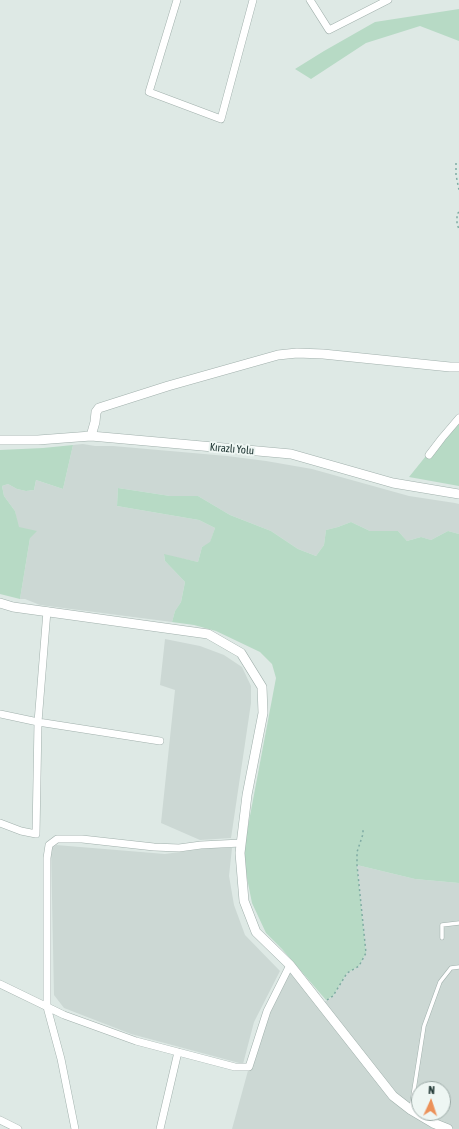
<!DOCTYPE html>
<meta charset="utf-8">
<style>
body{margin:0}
#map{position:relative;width:459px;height:1129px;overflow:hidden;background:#dee9e5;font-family:"Asap Condensed",sans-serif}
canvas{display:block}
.north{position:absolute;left:411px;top:1081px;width:40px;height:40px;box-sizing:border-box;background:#eef6f3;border:1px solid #9caaa7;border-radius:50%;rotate:3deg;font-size:11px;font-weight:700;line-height:16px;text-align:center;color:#203734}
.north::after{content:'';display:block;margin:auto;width:14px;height:18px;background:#ec9159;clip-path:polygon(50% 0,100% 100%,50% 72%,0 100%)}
</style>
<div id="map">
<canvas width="459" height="1129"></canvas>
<div class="north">N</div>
</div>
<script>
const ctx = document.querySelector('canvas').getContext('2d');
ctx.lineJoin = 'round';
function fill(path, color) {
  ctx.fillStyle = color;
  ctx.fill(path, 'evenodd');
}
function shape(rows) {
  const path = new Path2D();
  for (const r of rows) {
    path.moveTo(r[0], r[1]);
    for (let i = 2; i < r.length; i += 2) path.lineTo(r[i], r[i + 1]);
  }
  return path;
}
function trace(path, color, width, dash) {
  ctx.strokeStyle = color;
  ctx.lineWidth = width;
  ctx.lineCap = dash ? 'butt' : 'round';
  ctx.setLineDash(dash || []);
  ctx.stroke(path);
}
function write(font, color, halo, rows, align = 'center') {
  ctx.font = font + ' "Asap Condensed",sans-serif';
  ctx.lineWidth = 4;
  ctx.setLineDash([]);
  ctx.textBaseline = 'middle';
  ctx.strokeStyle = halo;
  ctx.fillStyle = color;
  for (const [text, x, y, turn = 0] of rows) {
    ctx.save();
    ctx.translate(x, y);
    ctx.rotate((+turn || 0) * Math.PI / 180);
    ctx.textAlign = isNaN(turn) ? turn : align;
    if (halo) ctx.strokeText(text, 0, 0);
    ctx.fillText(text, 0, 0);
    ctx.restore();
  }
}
fill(shape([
 [83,444,95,446,113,446,227,456,266,461,312,469,409,496,455,503,459,504,459,534,448,531,431,540,421,537,407,541,398,531,370,531,351,522,338,527,326,530,324,545,316,556,298,549,271,531,230,515,198,496,170,496,118,488,117,506,199,520,215,528,210,543,202,547,198,562,164,555,165,561,185,582,181,602,175,611,172,622,40,605,25,599,20,599,30,538,18,527,15,511,4,496,2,486,8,484,17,489,26,491,34,490,36,480,63,489,73,445],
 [165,639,200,646,224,655,242,667,251,686,251,703,231,838,200,840,161,823,175,690,160,685],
 [56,845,165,854,209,848,232,848,229,876,234,905,245,935,280,971,254,1022,243,1064,131,1034,64,1008,54,995,51,849],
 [357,865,415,879,459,883,459,1129,232,1129,249,1067,267,1011,290,965,321,1004,333,996,347,973,359,966,366,953],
 [419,1089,443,1089,443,1113,419,1113]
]), '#ccd8d4');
fill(shape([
 [459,9,459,41,420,26,366,43,311,79,295,69,324,51,375,22],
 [459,415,459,486,409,477],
 [73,445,63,489,36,480,34,490,26,491,17,489,8,484,2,486,4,496,15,511,19,527,37,531,30,538,20,599,0,594,0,450,43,448],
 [118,488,170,496,198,496,230,515,271,531,298,549,316,556,324,545,326,530,338,527,351,522,370,531,398,531,407,541,421,537,431,540,448,531,459,534,459,883,415,879,357,865,366,953,359,966,347,973,333,996,326,1000,282,949,266,933,252,903,243,858,246,837,276,678,272,664,260,652,216,631,194,625,172,622,175,611,181,602,185,582,165,561,164,554,198,562,202,547,210,542,215,528,199,520,117,506]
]), '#b7dac5');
const service = shape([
 [442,938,442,925,459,923],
 [411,1109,424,1026,440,982,451,968,459,967]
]);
const minor = shape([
 [177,0,149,92,221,119,253,0],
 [310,0,329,30,388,0],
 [429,455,442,438,459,418],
 [0,714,38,722,160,741],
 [0,823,21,831,36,834,38,722,47,611],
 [0,984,64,1015,136,1041,235,1067,249,1067,267,1011,290,965],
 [0,1120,18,1129],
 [75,1129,61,1059,47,1007,47,858,49,845,57,839,82,839,154,847,179,848,201,845,241,843],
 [160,1129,178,1052]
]);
const tertiary = shape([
 [91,436,95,422,96,412,99,408,168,386,278,355,297,353,323,354,450,367,459,367],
 [0,440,38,440,91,436,291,454,393,483,459,494],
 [0,603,13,607,208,634,241,653,262,687,263,713,247,795,240,853,244,901,256,932,290,965,393,1096,411,1110,433,1123,448,1129]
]);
trace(service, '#a1b0ac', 4.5);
trace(minor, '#a1b0ac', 8);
trace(tertiary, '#a1b0ac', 10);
trace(shape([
 [456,163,456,175,459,190],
 [459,212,457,214,457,224,459,229],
 [327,1000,333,996,347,973,359,966,366,953,357,865,357,852,363,834,363,829]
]), '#7faba3', 1.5, [2, 3]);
trace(service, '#fff', 3.5);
trace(minor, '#fff', 7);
trace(tertiary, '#fff', 9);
write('11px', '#203734', '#eef6f3', [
 ["Kırazlı Yolu",232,449,5]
]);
</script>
